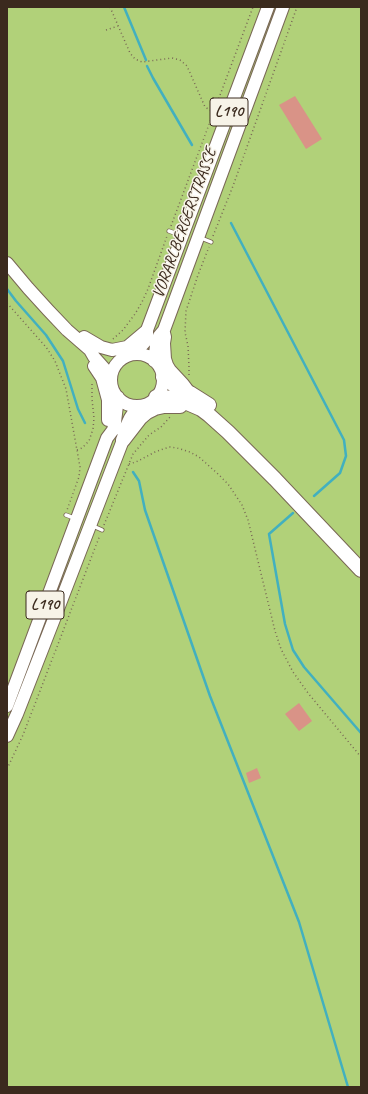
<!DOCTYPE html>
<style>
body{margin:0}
#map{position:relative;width:368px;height:1094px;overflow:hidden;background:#eddcba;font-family:Caveat,sans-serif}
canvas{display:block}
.frame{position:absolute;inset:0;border:8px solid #3b2a1e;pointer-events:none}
</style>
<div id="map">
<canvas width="368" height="1094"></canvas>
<div class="frame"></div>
</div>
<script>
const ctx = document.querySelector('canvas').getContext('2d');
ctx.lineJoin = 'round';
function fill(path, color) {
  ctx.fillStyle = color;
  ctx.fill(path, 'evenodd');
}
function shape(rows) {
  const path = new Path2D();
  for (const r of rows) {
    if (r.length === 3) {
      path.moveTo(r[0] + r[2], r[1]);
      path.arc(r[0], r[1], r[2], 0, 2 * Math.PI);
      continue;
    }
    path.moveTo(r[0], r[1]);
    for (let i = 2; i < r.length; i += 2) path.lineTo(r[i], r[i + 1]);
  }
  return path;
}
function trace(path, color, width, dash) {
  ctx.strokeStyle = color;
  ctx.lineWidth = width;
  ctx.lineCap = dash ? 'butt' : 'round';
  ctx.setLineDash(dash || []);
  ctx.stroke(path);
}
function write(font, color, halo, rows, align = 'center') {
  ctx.font = font + ' Caveat,sans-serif';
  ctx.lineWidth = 3;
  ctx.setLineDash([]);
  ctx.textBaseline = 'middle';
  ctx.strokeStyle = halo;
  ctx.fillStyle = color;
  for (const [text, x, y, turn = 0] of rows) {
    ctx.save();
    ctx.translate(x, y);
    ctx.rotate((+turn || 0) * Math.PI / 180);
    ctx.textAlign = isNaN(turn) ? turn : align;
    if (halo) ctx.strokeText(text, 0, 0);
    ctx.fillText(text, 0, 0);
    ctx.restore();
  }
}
fill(shape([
 [7,7,361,7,361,1087,7,1087]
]), '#b1d179');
trace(shape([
 [124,7,146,60],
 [147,66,153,78,192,145],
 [231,223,344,440,346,456,340,473,314,496],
 [7,289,16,301,46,335,63,361,78,409,85,423],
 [133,472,139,481,145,510,210,696,299,922,348,1087],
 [293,513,269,534,285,624,293,650,304,667,361,733]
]), '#42b0bf', 2.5);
fill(shape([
 [295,96,322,139,306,149,279,105],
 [299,703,312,721,299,731,285,714],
 [257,768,261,778,249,783,246,773]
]), '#d99387');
const service = shape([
 [169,231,180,235],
 [201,238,211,242],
 [66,515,74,518],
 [93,526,102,530]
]);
const primary = shape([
 [7,263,28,288,48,310,67,330,90,350,94,357,111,376],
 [164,333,165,337,164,343,165,359,167,365,170,370,183,384,189,392],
 [84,337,101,347,112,350,127,347,146,331],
 [134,354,145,342,147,336,147,330,268,7],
 [137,380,26],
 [154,361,156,346,159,336,164,330,283,7],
 [94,366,102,378,108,400,108,420],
 [7,706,107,438,113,430,115,422,118,397],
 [7,736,17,714,56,614,123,440,124,431,130,418,138,406]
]);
const motorway = shape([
 [163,377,175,386,190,393,209,405],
 [156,397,163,397,178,399,201,409,209,415,228,432,275,479,361,570],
 [123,440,140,418,147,412,155,408,164,406,180,406]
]);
trace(service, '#796855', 5);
trace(primary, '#796855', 14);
trace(motorway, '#796855', 16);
trace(shape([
 [110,7,130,53,135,59,142,62,172,58,180,60,187,66,205,107,213,112],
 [106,30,118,26],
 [171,226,253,7],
 [213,236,233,186,297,7],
 [7,303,46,347,55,361,66,389,80,467,79,477,67,510],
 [113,339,123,330,135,314,142,302,148,289,167,236],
 [189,375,189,367,188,346,185,332,186,311,198,275,209,247],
 [77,450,82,448,89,441,93,429,94,418,92,399,92,381],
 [129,464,136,462,155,452,163,449,170,447,177,448,190,452,199,457,218,474,228,484,242,505,248,520,275,631,281,649,293,672,308,693,361,757],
 [104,525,133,454,149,435,161,427,171,416],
 [7,769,23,735,100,535]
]), '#796855', 1.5, [1, 3]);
trace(service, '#fff', 3.5);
trace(primary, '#fff', 12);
trace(motorway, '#fff', 14);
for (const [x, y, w] of [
 [229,112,38],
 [45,605,38]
]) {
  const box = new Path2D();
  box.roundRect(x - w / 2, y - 14, w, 28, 3);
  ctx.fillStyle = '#f7f3e8';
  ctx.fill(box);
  trace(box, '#3b2a1e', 1);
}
write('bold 16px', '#3b2a1e', null, [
 ["L190",229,112],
 ["L190",45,605]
]);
write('17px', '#3b2a1e', '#f7f3e8', [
 ["VORARLBERGERSTRASSE",185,223,-70]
]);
</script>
